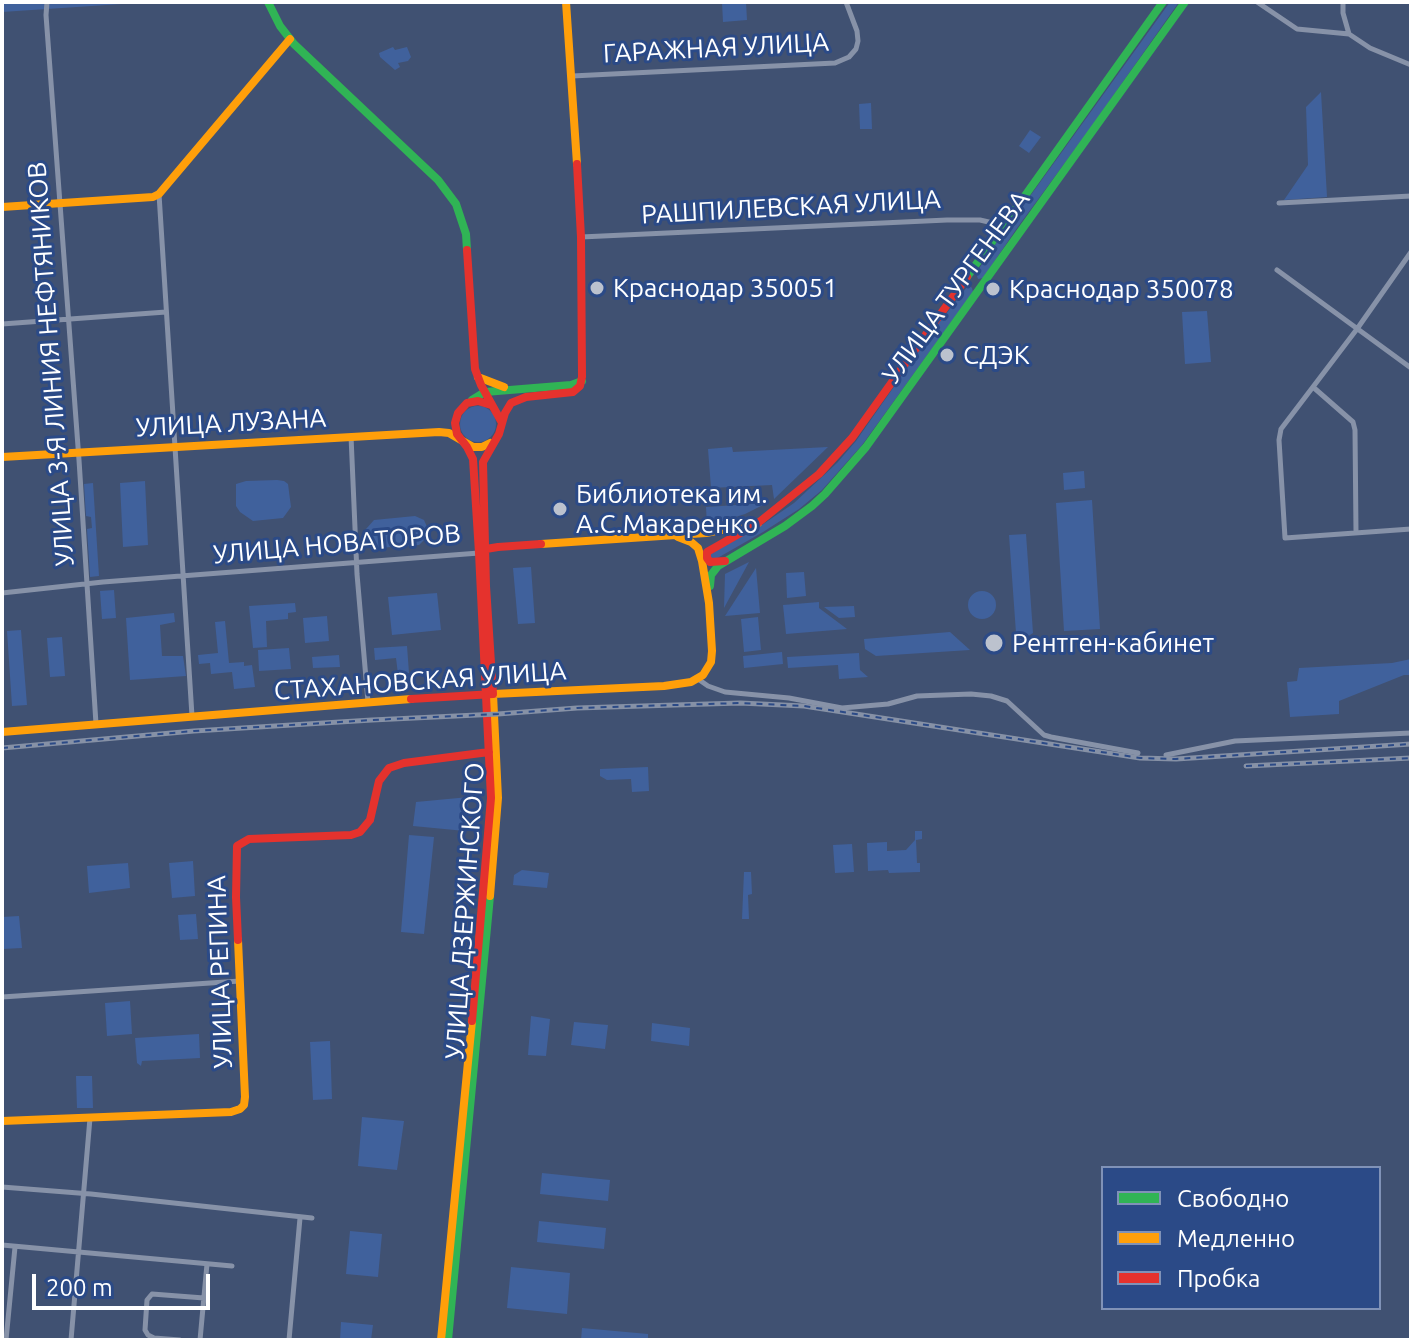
<!DOCTYPE html>
<meta charset="utf-8">
<style>
body{margin:0}
#map{position:relative;width:1413px;height:1342px;overflow:hidden;background:#405172;font-family:Ubuntu,sans-serif}
canvas{display:block}
.frame{position:absolute;inset:0;border:4px solid #fff;pointer-events:none}
.legend{position:absolute;left:1101px;top:1166px;width:280px;height:144px;box-sizing:border-box;background:#2b4a87;border:2px solid #8092b7;margin:0;padding:10px 14px;list-style:none;font-size:24px;color:#fff}
.legend li{display:flex;align-items:center;gap:16px;height:40px}
.legend b{width:40px;border:2px solid #8092b7}
.scale{position:absolute;left:32px;top:1274px;width:178px;height:36px;box-sizing:border-box;border:4px solid #fff;border-top:0;padding-left:10px;font-size:24px;line-height:28px;white-space:nowrap;color:#fff;-webkit-text-stroke:6px #2b4a87;paint-order:stroke}
</style>
<div id="map">
<canvas width="1413" height="1342"></canvas>
<div class="frame"></div>
<ul class="legend">
<li><b style="height:10px;background:#30b455"></b>Свободно</li>
<li><b style="height:10px;background:#ff9f0a"></b>Медленно</li>
<li><b style="height:10px;background:#e5322d"></b>Пробка</li>
</ul>
<div class="scale">200 m</div>
</div>
<script>
const ctx = document.querySelector('canvas').getContext('2d');
ctx.lineJoin = 'round';
function fill(path, color) {
  ctx.fillStyle = color;
  ctx.fill(path, 'evenodd');
}
function shape(rows) {
  const path = new Path2D();
  for (const r of rows) {
    if (r.length === 3) {
      path.moveTo(r[0] + r[2], r[1]);
      path.arc(r[0], r[1], r[2], 0, 2 * Math.PI);
      continue;
    }
    path.moveTo(r[0], r[1]);
    for (let i = 2; i < r.length; i += 2) path.lineTo(r[i], r[i + 1]);
  }
  return path;
}
function trace(path, color, width, dash) {
  ctx.strokeStyle = color;
  ctx.lineWidth = width;
  ctx.lineCap = dash ? 'butt' : 'round';
  ctx.setLineDash(dash || []);
  ctx.stroke(path);
}
function write(font, color, halo, rows, align = 'center') {
  ctx.font = font + ' Ubuntu,sans-serif';
  ctx.lineWidth = 6;
  ctx.setLineDash([]);
  ctx.textBaseline = 'middle';
  ctx.strokeStyle = halo;
  ctx.fillStyle = color;
  for (const [text, x, y, turn = 0] of rows) {
    ctx.save();
    ctx.translate(x, y);
    ctx.rotate((+turn || 0) * Math.PI / 180);
    ctx.textAlign = isNaN(turn) ? turn : align;
    if (halo) ctx.strokeText(text, 0, 0);
    ctx.fillText(text, 0, 0);
    ctx.restore();
  }
}
fill(shape([
 [2,2,152,2,2,12],
 [722,2,746,2,747,20,723,22],
 [1170,2,1179,2,1089,130,1017,228,983,278,978,279,976,273,997,242],
 [393,47,395,50,407,47,411,57,408,61,398,63,400,67,395,70,380,57,379,53],
 [1321,92,1327,197,1284,200,1308,165,1306,107],
 [871,103,872,129,860,129,859,104],
 [1030,130,1041,137,1029,153,1019,146],
 [970,286,972,288,973,292,862,445,822,490,799,509,763,532,714,560,708,555,759,527,794,503,837,463,856,441,935,328,967,287],
 [1207,311,1211,362,1185,364,1182,312],
 [478,424,18],
 [732,447,733,452,828,447,774,499,772,485,711,488,708,449],
 [1084,471,1085,488,1064,490,1063,473],
 [277,480,284,481,288,484,291,507,283,518,253,521,240,512,236,506,236,484,246,481],
 [145,481,148,545,123,547,120,483],
 [93,483,99,576,90,577,87,529,92,528,91,517,86,516,84,484],
 [1092,500,1100,629,1064,631,1056,503],
 [767,503,745,514,707,526,706,507],
 [415,516,424,520,428,529,426,538,419,545,378,548,371,546,367,540,366,529,374,520],
 [1026,534,1033,633,1021,641,1016,633,1009,535],
 [749,562,724,608,725,574],
 [531,567,535,623,518,624,513,568],
 [756,568,760,613,725,616],
 [804,572,806,596,787,598,786,573],
 [114,590,116,618,102,619,100,591],
 [982,605,14],
 [437,593,441,630,392,635,388,597],
 [819,602,819,608,847,629,786,634,783,605],
 [295,603,296,612,288,613,288,619,266,621,267,647,253,648,249,606],
 [854,606,855,617,839,618,824,607],
 [174,613,175,622,160,625,162,656,183,656,186,676,130,680,126,618],
 [327,616,329,641,305,643,303,618],
 [758,617,761,650,744,652,741,619],
 [225,621,229,663,244,662,244,666,252,665,255,687,234,689,232,672,211,674,210,663,199,664,198,655,218,653,215,622],
 [21,630,27,705,12,706,7,631],
 [950,632,970,650,876,656,865,649,864,639],
 [62,637,65,676,50,677,47,638],
 [407,646,409,673,398,674,396,658,375,660,374,648],
 [289,648,291,669,259,671,258,650],
 [782,652,783,664,744,668,743,656],
 [859,653,860,670,868,677,839,679,838,665,788,668,787,657],
 [339,655,340,667,313,668,312,657],
 [1411,659,1411,675,1404,675,1339,701,1339,714,1290,717,1287,682,1297,681,1299,668,1392,663],
 [648,767,649,791,632,792,631,779,607,780,600,776,600,769],
 [469,797,465,831,413,826,416,802],
 [915,831,922,831,922,839,916,840,917,863,920,863,920,872,889,873,888,870,868,871,867,843,887,842,887,851,906,850,915,840],
 [409,835,434,837,424,934,401,932],
 [852,844,854,872,835,873,833,845],
 [193,861,195,896,172,898,169,863],
 [128,863,130,888,89,893,87,866],
 [522,870,549,873,547,888,513,885,514,875],
 [744,872,751,872,752,894,748,895,749,919,742,919],
 [196,914,198,939,180,940,178,915],
 [19,916,22,948,2,949,2,917],
 [130,1001,132,1034,107,1036,105,1003],
 [531,1016,550,1019,546,1056,528,1055],
 [574,1022,608,1025,605,1049,571,1045],
 [652,1023,690,1028,689,1046,651,1041],
 [199,1034,200,1058,142,1061,141,1066,137,1063,135,1038],
 [330,1041,332,1099,313,1100,310,1042],
 [76,1076,92,1076,93,1108,77,1108],
 [362,1117,404,1121,397,1170,358,1166],
 [542,1173,610,1180,608,1201,540,1194],
 [539,1221,606,1228,604,1249,537,1242],
 [350,1231,382,1234,378,1277,346,1274],
 [511,1267,570,1273,567,1314,507,1308],
 [341,1322,373,1325,371,1340,340,1340],
 [582,1328,648,1334,648,1340,581,1340]
]), '#40619c');
trace(shape([
 [47,2,46,15,79,460,96,724],
 [1257,2,1297,29,1349,34],
 [1343,2,1343,13,1349,34,1370,48,1411,65],
 [572,76,835,63,849,57,856,49,858,41,857,31,846,2],
 [159,194,192,716],
 [1279,203,1411,196],
 [581,237,947,220,980,220,993,223,1000,229],
 [1411,252,1357,329,1281,429,1279,440,1285,538,1411,529],
 [1277,270,1411,368],
 [2,324,166,312],
 [1313,387,1353,422,1355,430,1356,532],
 [351,436,357,574,368,702],
 [2,593,103,582,479,553],
 [698,679,708,686,725,692,789,698,842,708,888,704,917,696,971,694,991,696,1007,701,1044,735,1051,737,1138,753],
 [1166,755,1235,741,1411,733],
 [2,997,240,981],
 [2,1187,91,1194,312,1218],
 [2,1245,232,1266],
 [6,1340,15,1247],
 [71,1340,90,1118],
 [180,1340,154,1338,148,1335,145,1330,147,1300,152,1294,204,1298],
 [200,1340,207,1264],
 [289,1340,300,1218]
]), '#8792a8', 5);
trace(shape([
 [268,2,280,26,294,44,438,180,456,204,466,234,467,250],
 [967,277,1163,2],
 [472,400,485,392,571,385,582,381],
 [710,586,711,575,718,566,785,526,812,506,825,494,866,447,1185,2],
 [448,1340,490,896]
]), '#30b455', 8);
trace(shape([
 [566,2,577,164],
 [2,207,153,197,159,194,290,39],
 [478,377,504,387],
 [2,457,439,432,449,433,473,447,482,447,490,443],
 [541,544,706,533,758,523],
 [2,732,411,699],
 [490,896,498,798,493,694,664,686,691,682,703,675,711,662,712,651,709,603,702,561,698,548,691,542,678,537],
 [2,1121,231,1112,240,1109,244,1105,245,1097,238,940],
 [441,1340,472,1021]
]), '#ff9f0a', 8);
trace(shape([
 [467,250,475,369,481,385,501,421],
 [479,553,473,459,467,447,457,434,455,423,458,413,467,403,478,401,491,405],
 [725,561,710,562,707,558,707,552,758,523,819,474,852,438,967,277],
 [411,699,493,694,486,586,483,462,499,434,505,413,511,403,526,397,573,392,580,386,582,377,581,237,577,164],
 [238,940,236,897,237,846,249,839,351,835,360,832,370,820,379,781,389,768,404,763,489,752],
 [472,1021,491,798,479,553,486,549,498,547,541,544]
]), '#e5322d', 8);
const rail = shape([
 [2,748,194,731,372,720,498,714,577,708,740,703,804,706,1140,758,1176,759,1411,744],
 [1246,766,1411,758]
]);
trace(rail, '#8691a6', 5);
trace(rail, '#2b4a87', 2, [6]);
for (const [x, y, r, color] of [
 [597,288,8,"#bcc2ce"],
 [993,289,8,"#bcc2ce"],
 [947,355,8,"#bcc2ce"],
 [560,509,8,"#bcc2ce"],
 [994,643,10,"#bcc2ce"]
]) {
  const dot = new Path2D();
  dot.arc(x, y, r, 0, 2 * Math.PI);
  ctx.fillStyle = color;
  ctx.fill(dot);
  trace(dot, '#2b4a87', 3);
}
write('26px', '#fff', '#2b4a87', [
 ["ГАРАЖНАЯ УЛИЦА",716,48,-3],
 ["РАШПИЛЕВСКАЯ УЛИЦА",791,207,-3],
 ["УЛИЦА ТУРГЕНЕВА",956,287,-54],
 ["УЛИЦА 3-Я ЛИНИЯ НЕФТЯНИКОВ",51,364,-94],
 ["УЛИЦА ЛУЗАНА",231,423,-3],
 ["УЛИЦА НОВАТОРОВ",337,544,-5],
 ["СТАХАНОВСКАЯ УЛИЦА",420,681,-4],
 ["УЛИЦА ДЗЕРЖИНСКОГО",465,911,-86],
 ["УЛИЦА РЕПИНА",220,972,-92]
]);
write('26px', '#fff', '#2b4a87', [
 ["Краснодар 350051",613,288],
 ["Краснодар 350078",1009,289],
 ["СДЭК",963,355],
 ["Библиотека им.",576,494],
 ["А.С.Макаренко",576,524],
 ["Рентген-кабинет",1012,643]
], 'left');
</script>
